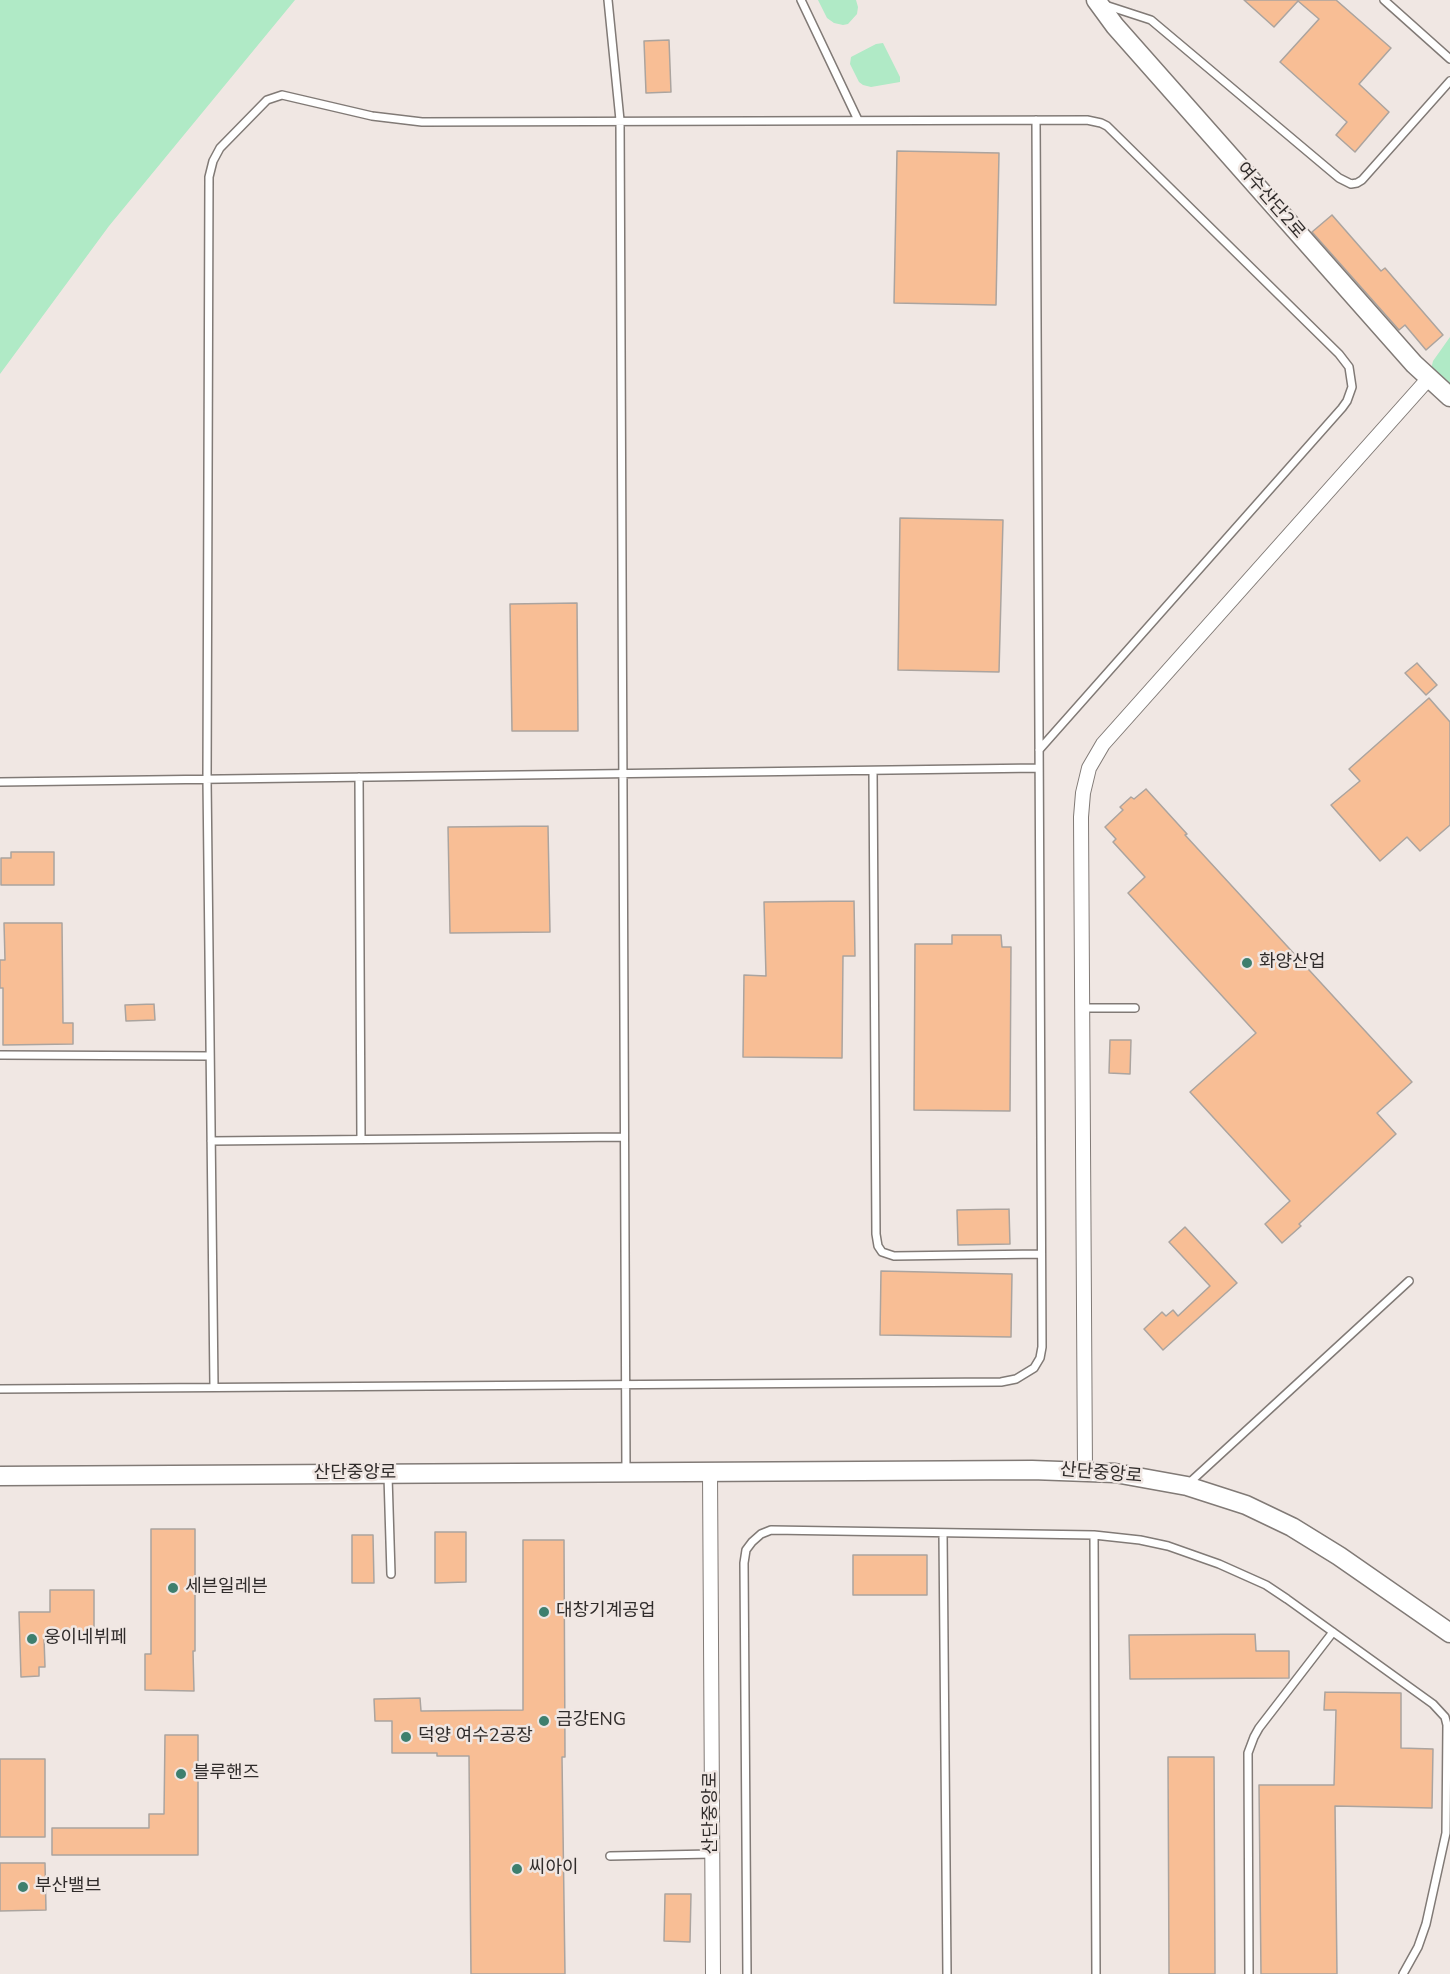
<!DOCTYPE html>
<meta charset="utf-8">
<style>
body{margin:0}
canvas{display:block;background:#f0e7e3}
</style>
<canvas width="1450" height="1974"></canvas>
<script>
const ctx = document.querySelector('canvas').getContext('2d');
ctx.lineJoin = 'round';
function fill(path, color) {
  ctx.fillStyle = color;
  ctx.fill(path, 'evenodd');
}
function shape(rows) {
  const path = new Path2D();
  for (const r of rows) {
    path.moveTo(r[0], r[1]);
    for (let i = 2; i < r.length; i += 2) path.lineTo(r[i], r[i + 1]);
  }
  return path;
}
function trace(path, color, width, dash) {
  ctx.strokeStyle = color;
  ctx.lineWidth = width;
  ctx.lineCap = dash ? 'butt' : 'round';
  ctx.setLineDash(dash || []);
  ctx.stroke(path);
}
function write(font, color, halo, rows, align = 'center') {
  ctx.font = font + ' "Nunito Sans","Noto Sans KR",sans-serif';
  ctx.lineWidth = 5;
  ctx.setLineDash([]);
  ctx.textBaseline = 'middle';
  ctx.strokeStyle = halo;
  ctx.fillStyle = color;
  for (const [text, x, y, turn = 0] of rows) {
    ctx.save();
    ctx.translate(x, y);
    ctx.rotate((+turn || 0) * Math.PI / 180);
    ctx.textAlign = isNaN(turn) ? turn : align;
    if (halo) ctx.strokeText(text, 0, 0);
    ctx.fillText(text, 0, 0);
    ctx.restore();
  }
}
fill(shape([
 [0,0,295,0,109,226,0,374],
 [818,0,856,0,858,7,857,14,848,24,843,25,834,23,827,18],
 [883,43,900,77,900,82,871,87,863,85,859,82,850,64,851,57,876,44],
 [1450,337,1450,397,1429,378,1433,361]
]), '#b0eac6');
const building = shape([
 [1244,0,1336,0,1391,48,1359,84,1389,112,1355,152,1336,135,1347,122,1280,62,1319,19,1298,1,1274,27,1244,0],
 [669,40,671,92,646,93,644,41,669,40],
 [897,151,999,153,996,305,894,303,897,151],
 [1332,215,1381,271,1385,268,1443,335,1426,350,1405,325,1399,330,1312,232,1332,215],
 [900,518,1003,520,999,672,898,670,900,518],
 [577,603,578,731,512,731,510,604,577,603],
 [1417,663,1437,685,1426,695,1405,673,1417,663],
 [1429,698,1450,722,1450,825,1420,851,1407,837,1380,861,1331,805,1360,781,1349,769,1429,698],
 [1146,789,1187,834,1185,835,1412,1082,1377,1113,1396,1134,1299,1224,1301,1226,1282,1243,1265,1224,1290,1201,1190,1092,1256,1033,1128,893,1145,877,1113,842,1116,839,1105,827,1123,810,1120,807,1131,797,1134,799,1146,789],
 [548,826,550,932,450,933,448,827,548,826],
 [11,852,54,852,54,885,1,885,1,858,11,858,11,852],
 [854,901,855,956,843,956,842,1058,743,1057,744,975,766,976,764,902,854,901],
 [4,923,62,923,63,1023,73,1023,73,1044,3,1045,3,988,0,988,0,960,5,960,4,923],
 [952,935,1001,935,1002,947,1011,947,1010,1111,914,1110,915,944,952,944,952,935],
 [154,1004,155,1020,126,1021,125,1005,154,1004],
 [1110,1040,1131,1040,1130,1074,1109,1073,1110,1040],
 [1009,1209,1010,1244,958,1245,957,1210,1009,1209],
 [1185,1227,1237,1283,1163,1350,1144,1329,1162,1312,1166,1316,1173,1310,1178,1316,1210,1286,1169,1242,1185,1227],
 [881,1271,1012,1274,1011,1337,880,1335,881,1271],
 [151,1529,195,1529,195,1651,193,1651,194,1691,145,1690,145,1654,151,1654,151,1529],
 [435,1532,466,1532,466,1582,435,1583,435,1532],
 [352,1535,373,1535,374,1583,352,1583,352,1535],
 [523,1540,564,1540,565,1757,562,1757,565,1974,471,1974,469,1756,437,1756,437,1753,392,1753,392,1721,375,1721,374,1699,420,1698,421,1711,523,1710,523,1540],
 [853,1555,927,1555,927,1595,853,1595,853,1555],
 [50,1590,94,1590,94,1638,44,1638,45,1667,39,1667,39,1676,21,1677,19,1612,50,1612,50,1590],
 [1255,1634,1256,1651,1289,1651,1289,1678,1130,1679,1129,1635,1255,1634],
 [1325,1692,1401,1693,1401,1748,1433,1749,1432,1808,1335,1806,1337,1974,1261,1974,1259,1785,1334,1785,1336,1710,1324,1710,1325,1692],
 [165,1735,198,1735,198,1855,52,1855,52,1828,149,1828,149,1814,164,1814,165,1735],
 [1168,1757,1214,1757,1215,1974,1169,1974,1168,1757],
 [0,1759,45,1759,45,1837,0,1837,0,1759],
 [0,1863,45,1863,46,1910,0,1911,0,1863],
 [665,1894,691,1894,690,1942,664,1941,665,1894]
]);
fill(building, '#f8be95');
trace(building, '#aba49f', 1.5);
const lane = shape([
 [608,0,620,120,626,1470],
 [801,0,858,120],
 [1384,0,1450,59],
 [1105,5,1151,20,1339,178,1351,184,1357,183,1362,180,1450,81],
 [873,771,876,1234,878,1246,882,1252,894,1256,1041,1254],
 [359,777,361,1139],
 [0,782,1039,768],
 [1083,1008,1135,1008],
 [0,1055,210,1056],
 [211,1141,624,1137],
 [214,1387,207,779,209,177,213,161,220,148,267,100,282,95,372,116,422,122,1087,120,1101,123,1107,126,1339,354,1349,367,1352,387,1347,401,1342,408,1039,750],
 [0,1389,1001,1382,1016,1379,1034,1368,1040,1358,1042,1347,1036,120],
 [388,1476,391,1574],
 [1188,1484,1409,1281],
 [943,1533,947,1974],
 [1094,1535,1096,1974],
 [610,1856,712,1854],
 [747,1974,744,1563,746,1550,752,1542,761,1534,771,1530,1094,1535,1140,1540,1168,1546,1219,1564,1266,1585,1287,1599,1433,1704,1445,1717,1447,1725,1446,1833,1426,1924,1418,1947,1403,1974],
 [1249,1974,1248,1753,1254,1737,1259,1728,1333,1632]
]);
const street = shape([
 [710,1471,713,1974],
 [1085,1471,1081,817,1083,793,1089,768,1103,744,1429,378]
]);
const secondary = shape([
 [1096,0,1115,26,1414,364,1450,397],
 [0,1476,1032,1470,1115,1473,1187,1486,1246,1505,1292,1527,1339,1556,1450,1633]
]);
trace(lane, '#817a76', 10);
trace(street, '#817a76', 16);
trace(secondary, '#817a76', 21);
trace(lane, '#fff', 7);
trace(street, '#fff', 14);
trace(secondary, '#fff', 18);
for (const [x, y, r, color] of [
 [1247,963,6,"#3e7f6e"],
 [173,1588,6,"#3e7f6e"],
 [544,1612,6,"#3e7f6e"],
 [32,1639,6,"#3e7f6e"],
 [544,1721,6,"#3e7f6e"],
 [406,1737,6,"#3e7f6e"],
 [181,1774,6,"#3e7f6e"],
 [517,1869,6,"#3e7f6e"],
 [23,1887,6,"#3e7f6e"]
]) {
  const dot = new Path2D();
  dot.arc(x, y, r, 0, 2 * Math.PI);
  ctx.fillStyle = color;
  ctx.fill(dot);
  trace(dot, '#f0e7e3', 2);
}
write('18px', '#302c2b', '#f0e7e3', [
 ["여수산단2로",1270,201,49],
 ["산단중앙로",355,1474],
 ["산단중앙로",1101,1474,5],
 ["산단중앙로",712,1813,-90]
]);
write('18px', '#302c2b', '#f0e7e3', [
 ["화양산업",1259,963],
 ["세븐일레븐",185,1588],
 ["대창기계공업",556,1612],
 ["웅이네뷔페",44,1639],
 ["금강ENG",556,1721],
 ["덕양 여수2공장",418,1737],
 ["블루핸즈",193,1774],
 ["씨아이",529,1869],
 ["부산밸브",35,1887]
], 'left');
</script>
